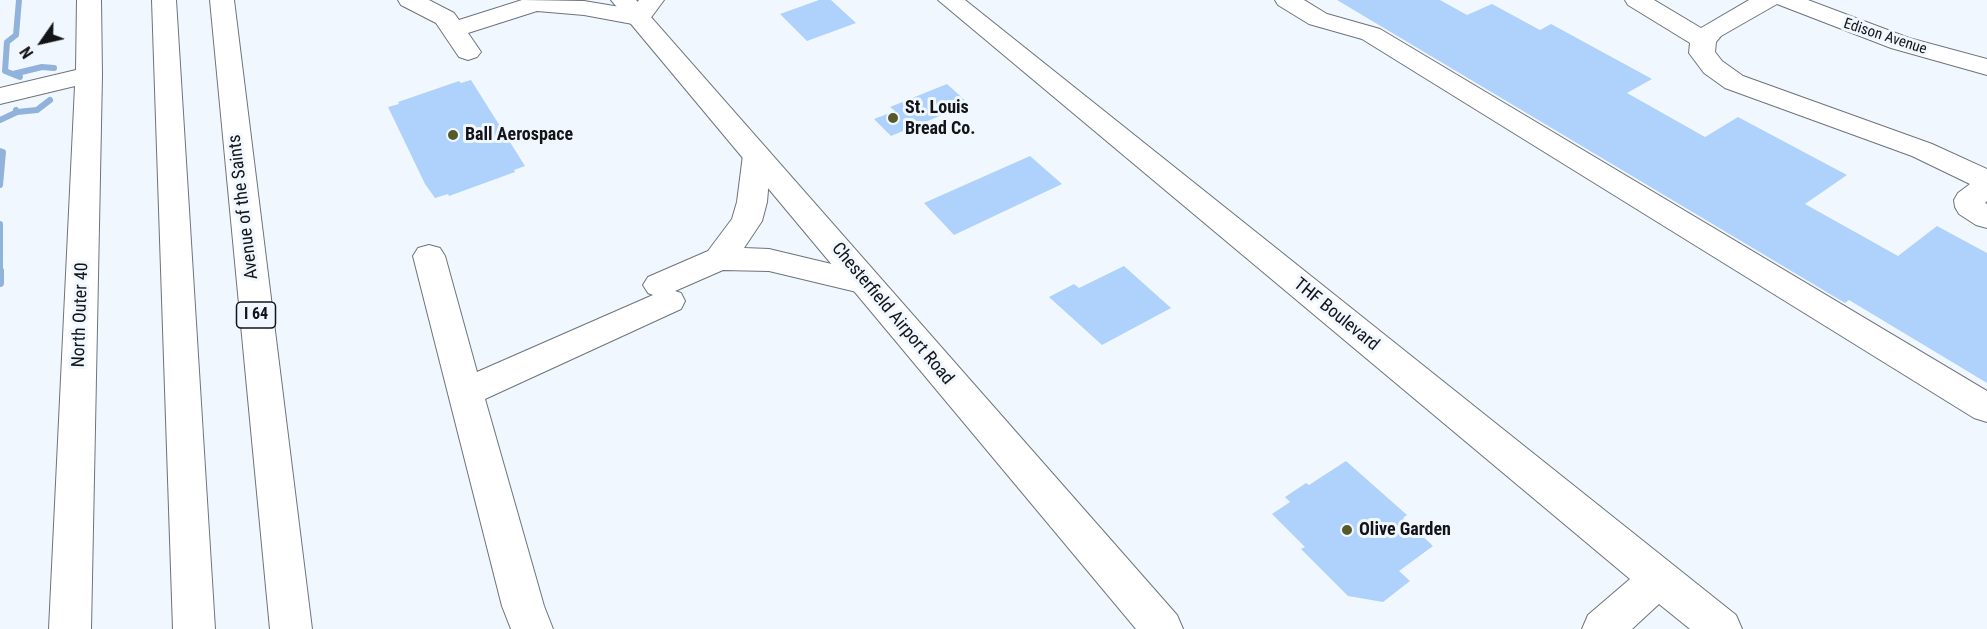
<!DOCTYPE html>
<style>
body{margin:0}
#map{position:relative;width:1987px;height:629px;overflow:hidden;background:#f1f7fe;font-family:"Roboto Condensed",sans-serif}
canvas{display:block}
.north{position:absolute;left:12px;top:12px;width:60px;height:60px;-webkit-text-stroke:4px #f1f7fe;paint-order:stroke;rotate:236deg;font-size:16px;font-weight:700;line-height:24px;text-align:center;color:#121417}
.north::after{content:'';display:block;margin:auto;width:21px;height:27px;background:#121417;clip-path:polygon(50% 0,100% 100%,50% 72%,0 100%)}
</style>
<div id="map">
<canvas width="1987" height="629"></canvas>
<div class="north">N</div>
</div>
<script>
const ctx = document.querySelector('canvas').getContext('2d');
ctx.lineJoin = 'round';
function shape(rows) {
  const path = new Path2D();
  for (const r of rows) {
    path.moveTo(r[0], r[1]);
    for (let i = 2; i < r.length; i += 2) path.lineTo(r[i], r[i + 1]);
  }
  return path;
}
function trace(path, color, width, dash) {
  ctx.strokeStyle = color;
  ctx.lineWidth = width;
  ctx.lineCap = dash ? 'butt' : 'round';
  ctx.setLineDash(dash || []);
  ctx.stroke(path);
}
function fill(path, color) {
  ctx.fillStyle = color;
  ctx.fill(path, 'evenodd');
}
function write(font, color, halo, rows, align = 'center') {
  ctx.font = font + ' "Roboto Condensed",sans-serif';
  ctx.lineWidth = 6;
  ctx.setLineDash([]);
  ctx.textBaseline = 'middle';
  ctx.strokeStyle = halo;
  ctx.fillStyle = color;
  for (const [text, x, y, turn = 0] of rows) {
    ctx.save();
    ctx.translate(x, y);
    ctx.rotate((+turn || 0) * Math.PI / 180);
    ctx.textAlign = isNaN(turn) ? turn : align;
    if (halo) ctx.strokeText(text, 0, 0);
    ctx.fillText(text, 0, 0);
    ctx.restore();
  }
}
trace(shape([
 [19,0,16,35,7,42,5,71,20,77],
 [13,74,42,67,54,68],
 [17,112,37,110,50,100],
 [0,120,17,112,16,110],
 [0,151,3,152,0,185],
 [0,224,0,273]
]), '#91b3db', 6);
trace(shape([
 [0,271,0,283]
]), '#91b3db', 8);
fill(shape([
 [819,0,831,0,856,23,807,41,780,14],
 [1337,0,1440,0,1467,15,1492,4,1540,30,1551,24,1652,79,1627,93,1705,137,1738,117,1847,175,1805,204,1898,256,1937,226,1987,253,1987,383,1849,300,1845,303],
 [471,80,525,166,514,170,515,172,449,196,448,194,435,198,425,184,388,107,399,104,398,102,459,81,461,83],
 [947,84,969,104,891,136,874,119,895,111,890,107],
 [1030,156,1062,184,954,235,924,203],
 [1124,266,1171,308,1102,345,1049,297,1074,284,1079,288],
 [1346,461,1407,515,1403,518,1433,546,1399,571,1410,581,1383,602,1348,596,1301,549,1305,547,1272,514,1290,502,1285,497,1306,483,1309,485]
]), '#aed2fb');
const minor = shape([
 [77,0,101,0,102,75,91,629,49,629,75,86,0,104,0,88,76,70,77,0],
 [398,0,429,0,454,13,459,20,522,0,584,1,632,9,639,0,664,0,647,23,638,25,584,15,537,11,468,33,481,52,477,57,468,60,459,57,436,23,401,5,398,0],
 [938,0,965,0,1736,615,1742,629,1690,629,1659,604,1632,629,1582,629,1588,615,1630,579,938,0],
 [1275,0,1304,0,1327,14,1380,29,1987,391,1987,422,1974,418,1362,39,1309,24,1278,5,1275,0],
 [1625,0,1654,0,1701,28,1749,0,1808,0,1909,38,1987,59,1987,75,1891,48,1777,4,1721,36,1716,42,1715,52,1722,61,1743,76,1932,144,1987,169,1987,201,1985,203,1987,204,1987,228,1976,225,1959,214,1955,207,1954,200,1958,193,1970,184,1912,156,1725,88,1704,73,1689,53,1690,43,1628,5,1625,0],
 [757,146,767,149,771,155,767,202,762,221,744,248,769,249,865,272,876,275,881,283,876,291,865,294,769,271,723,270,675,291,681,293,685,301,681,309,485,399,544,606,553,629,511,629,502,606,413,256,418,248,429,245,440,248,445,256,477,372,653,295,648,293,643,285,648,277,708,251,732,219,737,202,743,155,747,149,757,146]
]);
const major = shape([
 [611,0,636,0,1177,615,1183,629,1136,629,611,0]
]);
const highway = shape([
 [152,0,176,0,215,629,173,629,152,0],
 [210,0,234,0,312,629,270,629,210,0]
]);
trace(minor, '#6e737a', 2);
trace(major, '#6e737a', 2);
trace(highway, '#6e737a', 2);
fill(minor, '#fff');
fill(major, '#fff');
fill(highway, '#fff');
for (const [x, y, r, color] of [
 [893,118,6,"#565a28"],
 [453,135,6,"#565a28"],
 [1347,530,6,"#565a28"]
]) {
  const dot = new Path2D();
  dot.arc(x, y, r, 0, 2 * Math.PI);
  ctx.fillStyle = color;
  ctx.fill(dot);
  trace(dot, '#f1f7fe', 2);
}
write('15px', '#121417', '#f1f7fe', [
 ["Edison Avenue",1885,37,18]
]);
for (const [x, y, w] of [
 [256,315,39]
]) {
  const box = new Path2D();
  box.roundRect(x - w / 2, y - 13, w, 26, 4.5);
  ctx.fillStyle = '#f1f7fe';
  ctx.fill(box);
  trace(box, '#121417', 1.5);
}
write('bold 16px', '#121417', null, [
 ["I 64",256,315]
]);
write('bold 18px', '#121417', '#f1f7fe', [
 ["St. Louis",905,108],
 ["Bread Co.",905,129],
 ["Ball Aerospace",465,135],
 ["Olive Garden",1359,530]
], 'left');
write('18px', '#121417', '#f1f7fe', [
 ["Avenue of the Saints",244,207,-97],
 ["Chesterfield Airport Road",892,314,50],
 ["North Outer 40",81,315,-88],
 ["THF Boulevard",1336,315,39]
]);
</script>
